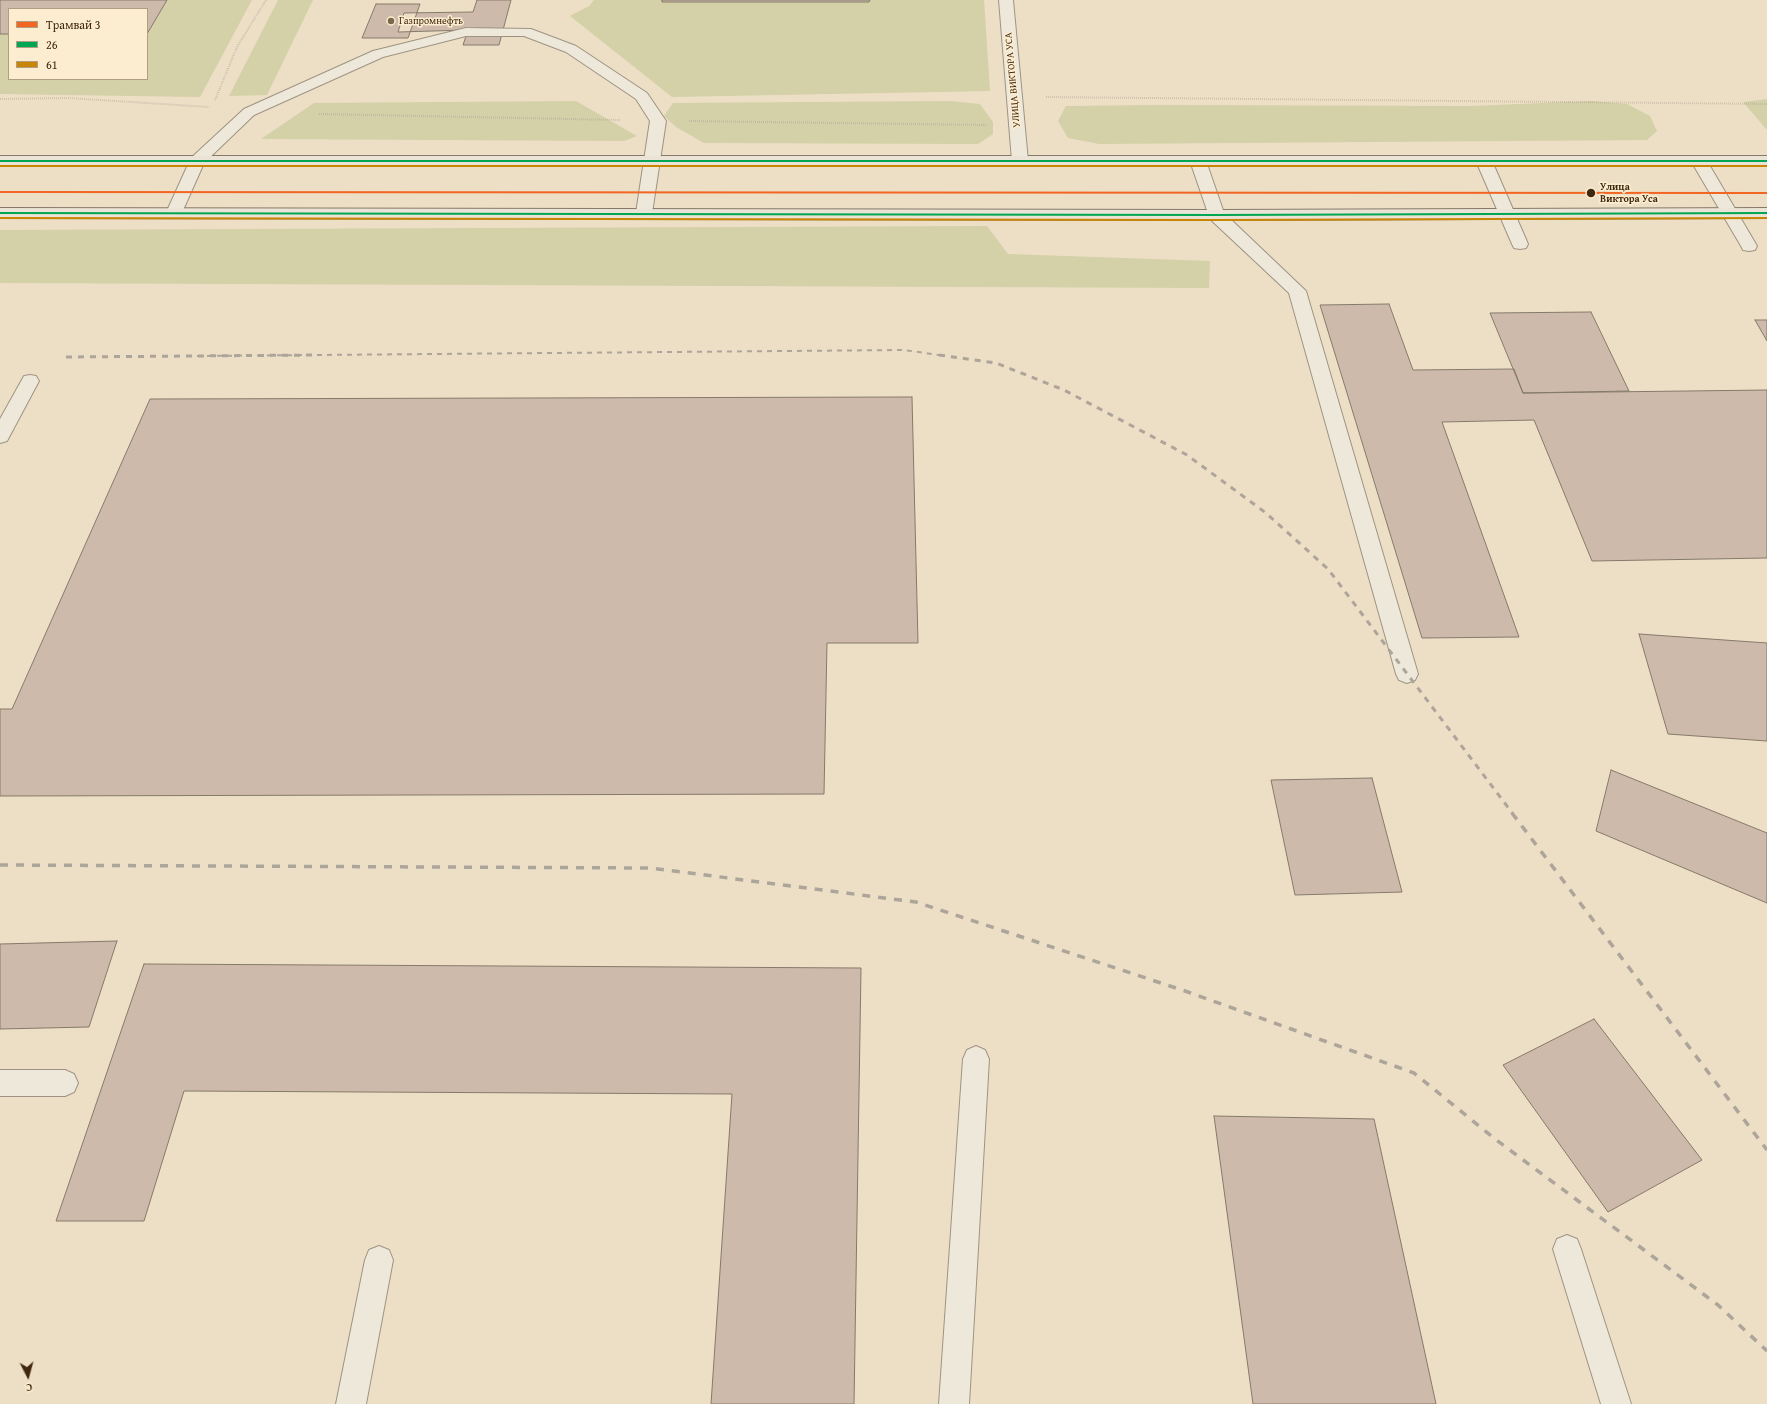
<!DOCTYPE html>
<meta charset="utf-8">
<style>
body{margin:0}
#map{position:relative;width:1767px;height:1404px;overflow:hidden;background:#eddfc6;font-family:"Gentium Book Plus",serif}
canvas{display:block}
.legend{position:absolute;left:8px;top:8px;width:140px;height:72px;box-sizing:border-box;background:#fdedd0;border:1px solid #b19e82;margin:0;padding:5px 7px;list-style:none;font-size:12px;color:#40280e}
.legend li{display:flex;align-items:center;gap:8px;height:20px}
.legend b{width:20px;border:1px solid #b19e82}
.north{position:absolute;left:8px;top:1356px;width:40px;height:40px;-webkit-text-stroke:3px #fdedd0;paint-order:stroke;rotate:174deg;font-size:11px;font-weight:700;line-height:16px;text-align:center;color:#40280e}
.north::after{content:'';display:block;margin:auto;width:14px;height:18px;background:#40280e;clip-path:polygon(50% 0,100% 100%,50% 72%,0 100%)}
</style>
<div id="map">
<canvas width="1767" height="1404"></canvas>
<ul class="legend">
<li><b style="height:5px;background:#f26522"></b>Трамвай 3</li>
<li><b style="height:5px;background:#00a651"></b>26</li>
<li><b style="height:5px;background:#c98604"></b>61</li>
</ul>
<div class="north">С</div>
</div>
<script>
const ctx = document.querySelector('canvas').getContext('2d');
ctx.lineJoin = 'round';
function fill(path, color) {
  ctx.fillStyle = color;
  ctx.fill(path, 'evenodd');
}
function shape(rows) {
  const path = new Path2D();
  for (const r of rows) {
    path.moveTo(r[0], r[1]);
    for (let i = 2; i < r.length; i += 2) path.lineTo(r[i], r[i + 1]);
  }
  return path;
}
function trace(path, color, width, dash) {
  ctx.strokeStyle = color;
  ctx.lineWidth = width;
  ctx.lineCap = dash ? 'butt' : 'round';
  ctx.setLineDash(dash || []);
  ctx.stroke(path);
}
function write(font, color, halo, rows, align = 'center') {
  ctx.font = font + ' "Gentium Book Plus",serif';
  ctx.lineWidth = 3;
  ctx.setLineDash([]);
  ctx.textBaseline = 'middle';
  ctx.strokeStyle = halo;
  ctx.fillStyle = color;
  for (const [text, x, y, turn = 0] of rows) {
    ctx.save();
    ctx.translate(x, y);
    ctx.rotate((+turn || 0) * Math.PI / 180);
    ctx.textAlign = isNaN(turn) ? turn : align;
    if (halo) ctx.strokeText(text, 0, 0);
    ctx.fillText(text, 0, 0);
    ctx.restore();
  }
}
fill(shape([
 [0,0,252,0,200,97,0,94],
 [9,9,147,9,147,79,9,79],
 [278,0,313,0,267,95,229,96],
 [594,0,984,0,990,91,672,97,570,16,589,6],
 [1767,99,1767,130,1743,102],
 [576,101,637,136,624,141,261,139,314,103],
 [949,101,980,104,993,122,993,134,978,144,704,143,676,127,664,116,673,103],
 [1591,101,1627,104,1650,116,1657,131,1647,140,1099,144,1068,138,1058,121,1066,106,1161,105,1471,106],
 [987,226,1008,254,1210,261,1209,288,0,283,0,230]
]), '#d4d0a7');
const building = shape([
 [0,0,167,0,147,34,147,9,9,9,9,34,0,34,0,0],
 [477,0,511,0,499,45,463,45,468,30,398,32,404,13,473,12,477,0],
 [662,0,870,0,869,2,662,2,662,0],
 [376,4,420,4,408,38,362,38,376,4],
 [1389,304,1413,370,1514,369,1523,393,1767,390,1767,558,1592,561,1534,420,1442,422,1519,637,1422,638,1320,305,1389,304],
 [1591,312,1629,391,1523,393,1490,313,1591,312],
 [1755,320,1767,320,1767,341,1755,320],
 [912,397,918,643,827,643,824,794,0,796,0,709,12,709,150,399,912,397],
 [1639,634,1767,643,1767,741,1668,734,1639,634],
 [1611,770,1767,833,1767,903,1596,831,1611,770],
 [1372,778,1402,892,1295,895,1271,780,1372,778],
 [117,941,89,1027,0,1029,0,944,117,941],
 [144,964,861,968,854,1404,711,1404,732,1094,184,1091,144,1221,56,1221,144,964],
 [1594,1019,1702,1160,1608,1212,1503,1065,1594,1019],
 [1214,1116,1374,1119,1436,1404,1253,1404,1214,1116]
]);
fill(building, '#cebaaa');
trace(building, '#857a6a', 1);
const lane = shape([
 [466,28,531,29,576,46,647,93,666,121,652,213,650,217,644,218,638,217,636,213,650,121,636,99,566,52,524,36,466,36,383,57,254,115,204,163,180,217,174,218,168,217,166,213,191,158,244,109,373,51,466,28],
 [1198,156,1204,158,1206,161,1224,213,1306,291,1418,674,1415,680,1407,683,1399,680,1396,674,1289,293,1210,219,1190,161,1192,158,1198,156],
 [1484,156,1490,158,1492,161,1528,244,1526,248,1520,249,1514,248,1512,244,1476,161,1478,158,1484,156],
 [1699,156,1705,158,1707,161,1757,246,1755,250,1749,251,1743,250,1741,246,1691,161,1693,158,1699,156],
 [30,375,36,376,39,381,7,441,0,443,0,419,24,376,30,375],
 [976,1046,985,1050,989,1059,969,1404,939,1404,963,1059,967,1050,976,1046],
 [0,1070,65,1070,74,1074,78,1083,74,1092,65,1096,0,1096,0,1070],
 [1567,1235,1577,1239,1581,1249,1631,1404,1601,1404,1553,1249,1557,1239,1567,1235],
 [379,1246,389,1250,393,1260,366,1404,336,1404,365,1260,369,1250,379,1246]
]);
const street = shape([
 [999,0,1013,0,1028,161,1026,164,1020,166,1014,164,1012,161,999,0]
]);
const highway = shape([
 [0,156,1767,156,1767,166,0,166,0,156],
 [0,208,1216,210,1767,208,1767,218,1216,220,0,218,0,208]
]);
trace(lane, '#9e9382', 2);
trace(street, '#9e9382', 2);
trace(highway, '#857a6a', 2);
trace(shape([
 [1046,97,1767,104],
 [0,99,68,98,209,107],
 [215,100,237,47,266,0],
 [319,114,620,120],
 [689,121,986,125]
]), '#ada599', 2, [0.5, 1.5]);
fill(lane, '#eee8db');
fill(street, '#eee8db');
fill(highway, '#ebe3d5');
trace(shape([
 [197,356,904,350,946,356]
]), '#ada599', 2, [5, 5]);
trace(shape([
 [939,355,996,363,1064,390,1187,455,1266,513,1328,569,1513,814],
 [66,357,317,355]
]), '#ada599', 3, [6, 6]);
trace(shape([
 [1512,813,1767,1150],
 [0,865,650,868,916,902,1185,991,1414,1073,1495,1139,1718,1305,1767,1351]
]), '#ada599', 3.5, [8, 8]);
trace(shape([
 [0,161,1767,161],
 [0,213,1216,215,1767,213]
]), '#00a651', 2);
trace(shape([
 [0,166,1767,166],
 [0,218,1216,220,1767,218]
]), '#c98604', 2);
trace(shape([
 [0,192,1767,193]
]), '#f26522', 2);
for (const [x, y, r, color] of [
 [391,21,4,"#7d684e"],
 [1591,193,5,"#40280e"]
]) {
  const dot = new Path2D();
  dot.arc(x, y, r, 0, 2 * Math.PI);
  ctx.fillStyle = color;
  ctx.fill(dot);
  trace(dot, '#fdedd0', 1.5);
}
write('10px', '#40280e', '#fdedd0', [
 ["Газпромнефть",399,21]
], 'left');
write('10px', '#40280e', '#fdedd0', [
 ["УЛИЦА ВИКТОРА УСА",1013,80,-95]
]);
write('bold 10px', '#40280e', '#fdedd0', [
 ["Улица",1600,187],
 ["Виктора Уса",1600,199]
], 'left');
</script>
